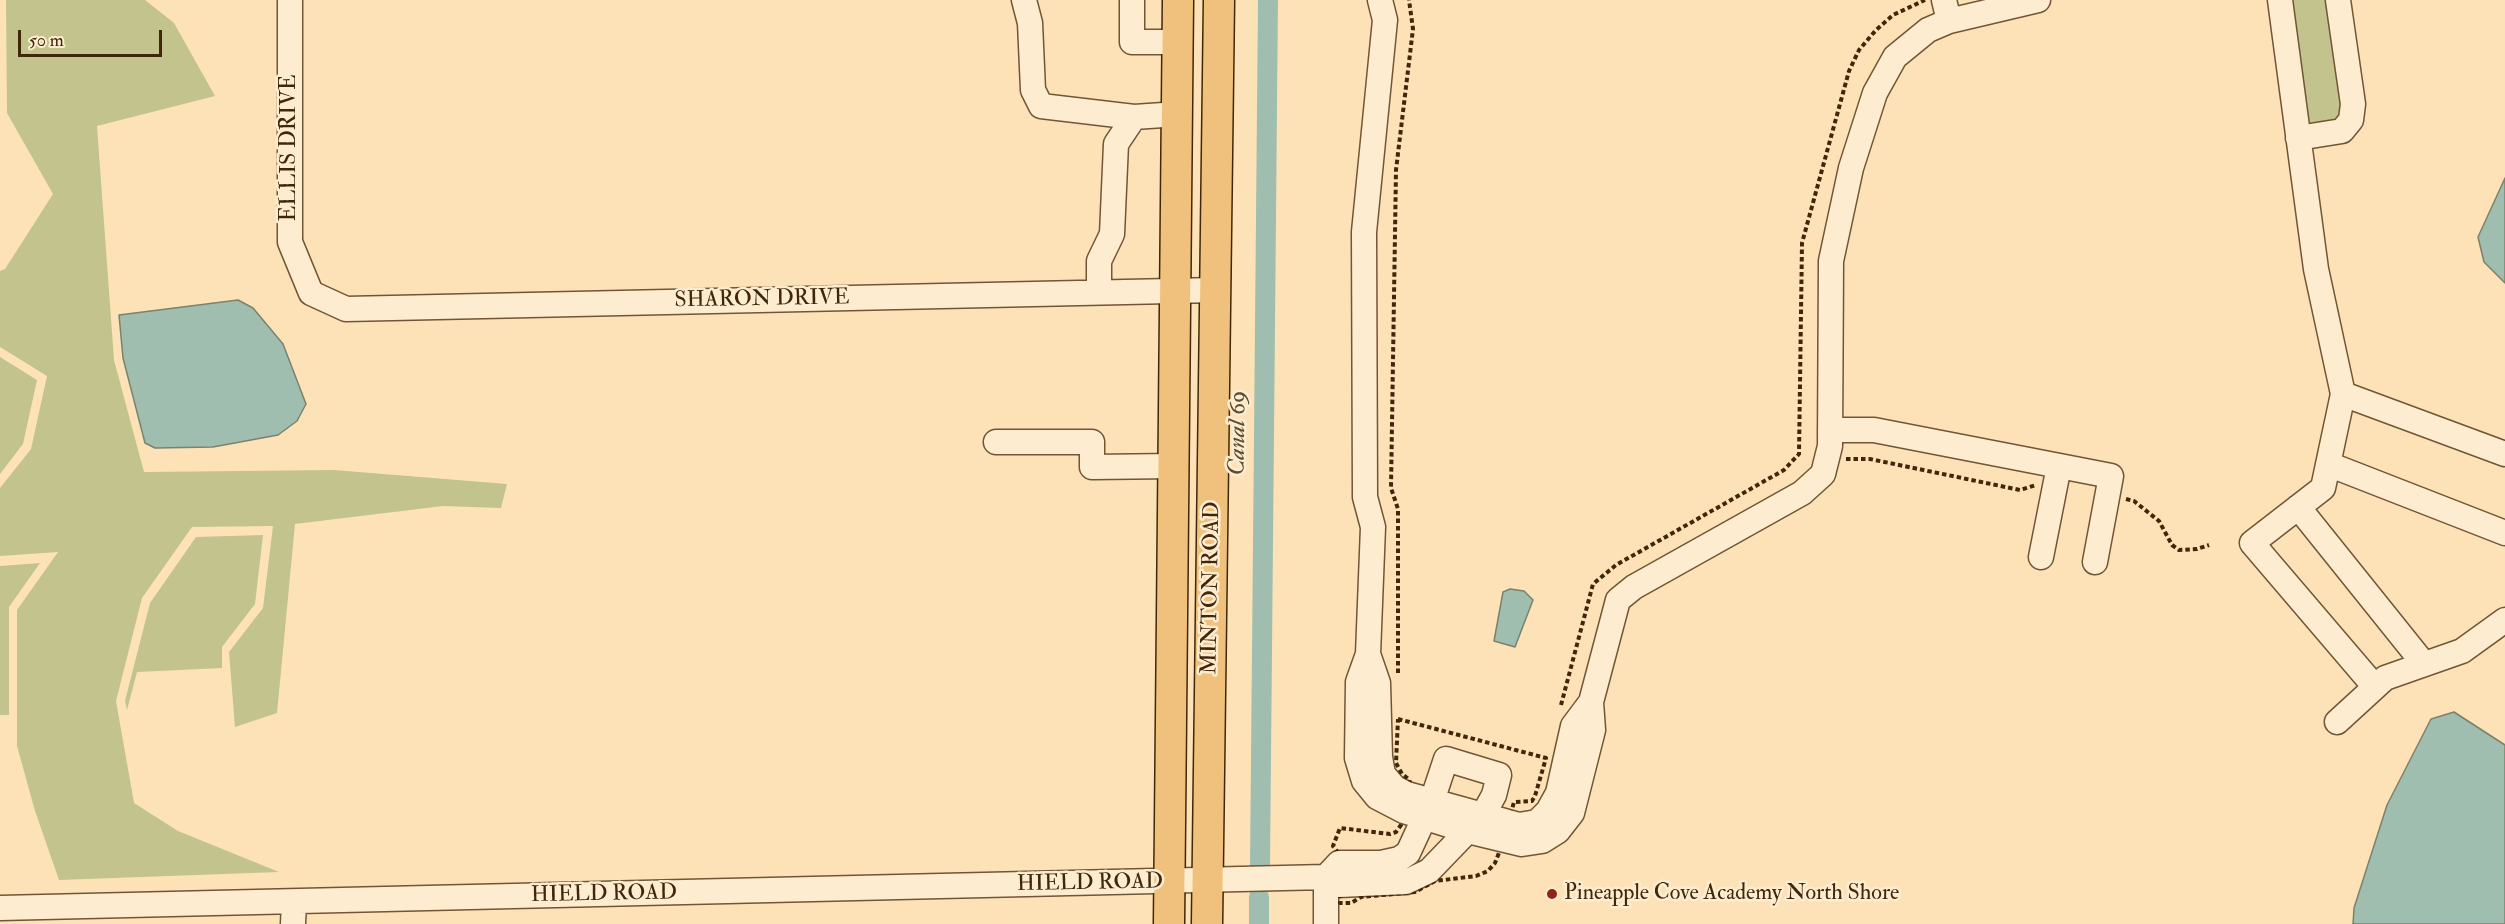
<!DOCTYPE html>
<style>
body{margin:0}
#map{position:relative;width:2505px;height:924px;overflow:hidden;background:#fee2b7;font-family:"IM FELL Double Pica",serif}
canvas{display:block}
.scale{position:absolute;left:18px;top:30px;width:144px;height:27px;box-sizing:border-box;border:3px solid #412709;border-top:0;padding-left:8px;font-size:18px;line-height:21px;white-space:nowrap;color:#412709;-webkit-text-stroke:4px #feecd0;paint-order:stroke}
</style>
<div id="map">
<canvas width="2505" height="924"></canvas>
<div class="scale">50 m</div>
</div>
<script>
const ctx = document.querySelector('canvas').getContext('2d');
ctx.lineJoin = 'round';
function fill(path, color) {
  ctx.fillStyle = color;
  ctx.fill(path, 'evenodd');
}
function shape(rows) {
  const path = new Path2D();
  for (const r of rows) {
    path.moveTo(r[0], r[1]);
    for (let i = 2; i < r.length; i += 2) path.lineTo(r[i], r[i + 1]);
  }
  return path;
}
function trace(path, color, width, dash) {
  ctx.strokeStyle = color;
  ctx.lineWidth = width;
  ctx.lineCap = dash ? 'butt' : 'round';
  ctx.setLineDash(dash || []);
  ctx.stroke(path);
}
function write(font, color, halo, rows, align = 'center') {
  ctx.font = font + ' "IM FELL Double Pica",serif';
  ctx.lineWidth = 5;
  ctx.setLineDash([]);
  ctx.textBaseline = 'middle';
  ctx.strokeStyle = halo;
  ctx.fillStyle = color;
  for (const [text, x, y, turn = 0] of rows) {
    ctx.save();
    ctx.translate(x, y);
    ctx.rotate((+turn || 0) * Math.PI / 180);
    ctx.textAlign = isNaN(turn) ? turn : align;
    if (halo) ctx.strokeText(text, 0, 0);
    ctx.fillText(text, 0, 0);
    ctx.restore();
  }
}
fill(shape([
 [6,0,145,0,174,23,215,96,97,126,114,360,144,472,334,470,507,484,501,508,443,506,295,524,277,713,235,727,229,652,263,608,273,526,192,527,142,598,116,701,134,803,178,831,279,872,59,880,35,811,17,746,17,610,58,552,0,556,0,488,31,449,47,376,0,347,0,271,5,269,53,194,7,113],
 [2289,0,2328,0,2343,104,2342,115,2337,121,2306,125],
 [0,357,37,380,23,444,0,474],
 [263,535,255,604,222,647,222,668,137,672,127,710,125,701,150,603,196,537],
 [40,563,9,607,9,715,0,715,0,566]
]), '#c2c38d');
const water = shape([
 [2505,178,2505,283,2484,262,2478,237,2505,178],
 [238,300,253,308,283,344,306,404,297,421,278,435,213,447,155,448,145,443,123,358,119,315,238,300],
 [1510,589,1524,591,1533,600,1515,647,1494,641,1503,592,1510,589],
 [2454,712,2505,745,2505,924,2353,924,2354,908,2387,805,2431,719,2454,712]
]);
fill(water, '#a0beaf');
trace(water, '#7a826d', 1.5);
trace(shape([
 [1260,866,1268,0],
 [1259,924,1259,897]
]), '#a0beaf', 20);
const minor = shape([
 [290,0,290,242,311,293,346,309,1217,290],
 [1024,0,1030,23,1033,90,1041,106,1134,117,1178,114],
 [1132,0,1132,42,1178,42],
 [1944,0,1949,21],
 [2280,0,2316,269,2343,394,2323,488,2252,543,2375,687],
 [2298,138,2342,131,2351,120,2353,104,2338,0],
 [1099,292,1099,261,1112,234,1116,144,1134,117],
 [2343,394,2505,454],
 [1830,430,1874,430,2111,476,2095,562],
 [996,442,1092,442,1092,467,1175,466],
 [2328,464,2505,533],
 [2298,507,2424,664],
 [2041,557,2059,466],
 [1368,654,1378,683,1380,757,1383,774,1395,788,1407,794,1519,825,1537,822,1548,811,1558,793,1573,726,1591,702,1593,730,1572,813,1558,831,1542,841,1522,844,1468,831,1404,811,1377,797,1364,781,1357,758,1358,682,1368,654],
 [1368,654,1373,527,1365,497,1364,232,1385,20,1380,0],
 [1591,702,1618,600,1634,587,1802,493,1823,474,1830,446,1831,261,1851,168,1875,93,1895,57,1928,30,1949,21,2038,0],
 [2337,722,2385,678,2462,651,2505,620],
 [0,908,1326,877,1339,885,1406,882,1429,871,1483,815,1494,795,1499,775,1446,759,1432,801,1408,853,1399,859,1381,863,1339,863,1326,877,1326,924],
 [293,924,294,902]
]);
const major = shape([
 [1169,924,1178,0],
 [1207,924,1219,0]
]);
trace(minor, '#705634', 27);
trace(major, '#412709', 33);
trace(shape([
 [1846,459,1870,459,2020,490,2036,485],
 [2126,499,2134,501,2159,521,2172,545,2179,550,2197,549,2209,545],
 [1398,673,1398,509,1391,488,1396,170,1413,29,1409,0],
 [1561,705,1593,584,1616,565,1784,470,1799,454,1802,243,1849,71,1859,50,1876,30,1893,15,1925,0],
 [1398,719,1546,758,1535,796,1532,801,1514,802,1504,840,1495,863,1488,871,1476,876,1435,881,1415,892,1361,897,1351,903,1340,903,1339,854,1333,846,1340,828,1390,834,1396,832,1401,825,1410,780,1402,774,1396,763,1398,719]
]), '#412709', 4, [4.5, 3]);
trace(minor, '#feecd0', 24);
trace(major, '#efc17c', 30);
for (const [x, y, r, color] of [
 [1552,894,6,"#8f2418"]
]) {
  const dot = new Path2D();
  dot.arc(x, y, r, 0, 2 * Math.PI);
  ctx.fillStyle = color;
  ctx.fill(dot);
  trace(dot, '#feecd0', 2);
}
write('22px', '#412709', '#feecd0', [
 ["ELLIS DRIVE",290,148,-90],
 ["SHARON DRIVE",762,300,-1],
 ["MINTON ROAD",1212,588,-89],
 ["HIELD ROAD",1090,884,-1],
 ["HIELD ROAD",604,895,-1]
]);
write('22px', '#412709', '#feecd0', [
 ["Pineapple Cove Academy North Shore",1564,894]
], 'left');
write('italic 24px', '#594d32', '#feecd0', [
 ["Canal 69",1239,433,-89]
]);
</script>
